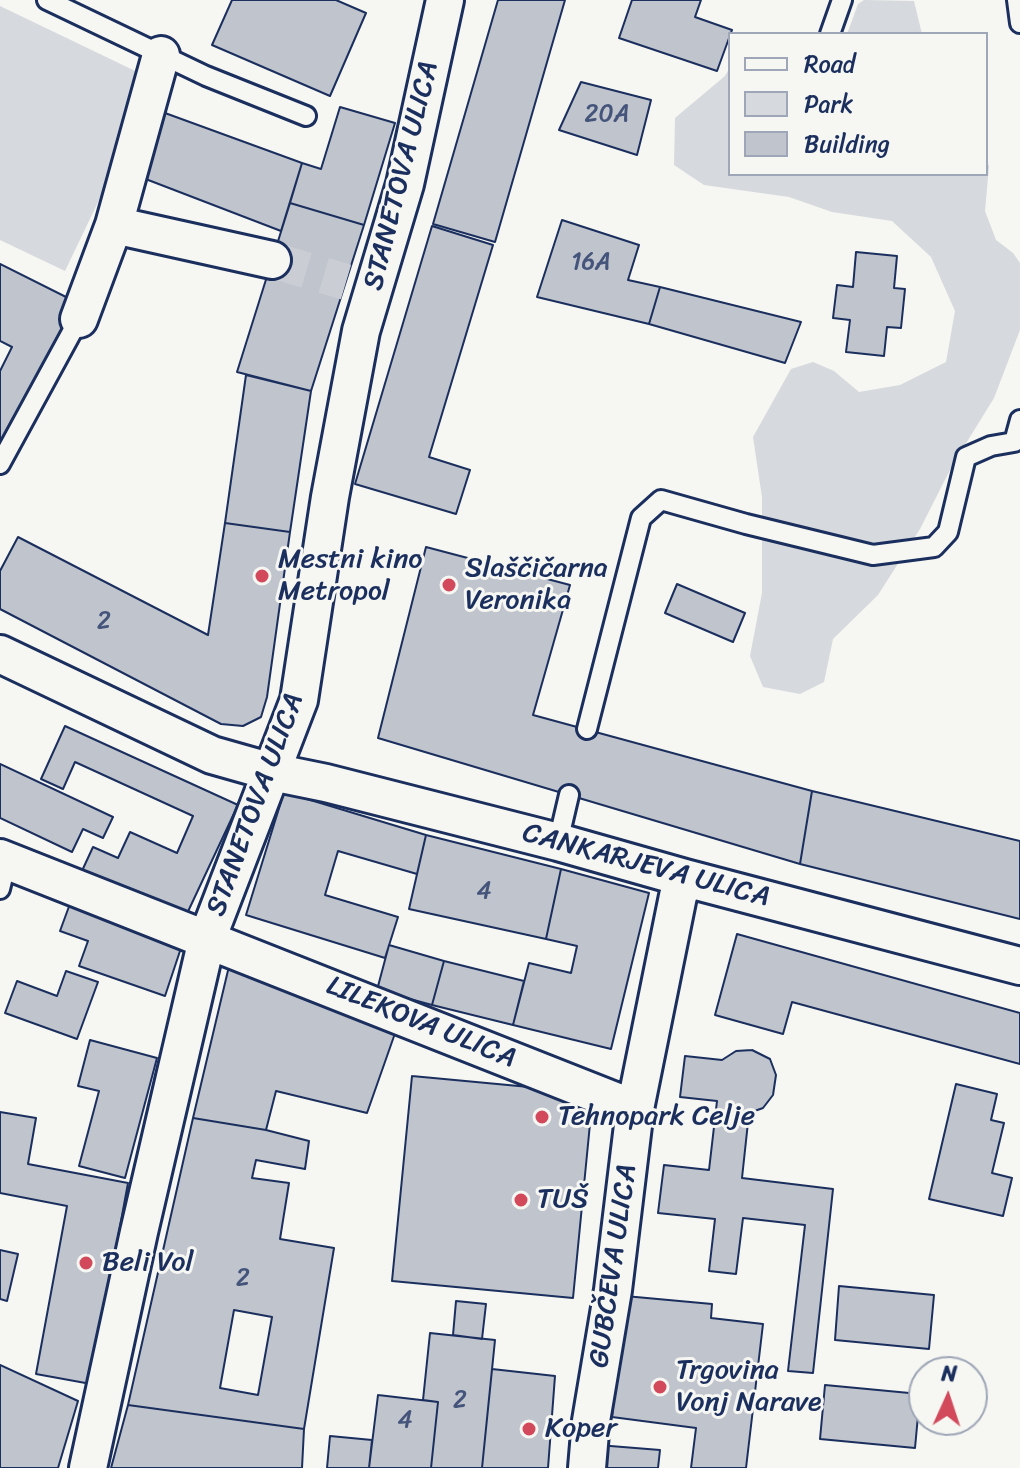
<!DOCTYPE html>
<meta charset="utf-8">
<style>
body{margin:0}
#map{position:relative;width:1020px;height:1468px;overflow:hidden;background:#f6f6f2;font-family:Sriracha,sans-serif}
canvas{display:block}
.legend{position:absolute;left:728px;top:32px;width:260px;height:144px;box-sizing:border-box;background:#f6f6f2;border:2px solid #9ea6b7;margin:0;padding:10px 14px;list-style:none;font-size:24px;color:#1b2f5e}
.legend li{display:flex;align-items:center;gap:16px;height:40px}
.legend b{width:40px;border:2px solid #9ea6b7}
.north{position:absolute;left:908px;top:1356px;width:80px;height:80px;box-sizing:border-box;background:#f6f6f2;border:2px solid #9ea6b7;border-radius:50%;rotate:3deg;font-size:22px;font-weight:700;line-height:32px;text-align:center;color:#1b2f5e}
.north::after{content:'';display:block;margin:auto;width:28px;height:36px;background:#d1495b;clip-path:polygon(50% 0,100% 100%,50% 72%,0 100%)}
</style>
<div id="map">
<canvas width="1020" height="1468"></canvas>
<ul class="legend">
<li><b style="height:10px;background:#f6f6f2"></b>Road</li>
<li><b style="height:22px;background:#d6d9dd"></b>Park</li>
<li><b style="height:22px;background:#c0c4cd"></b>Building</li>
</ul>
<div class="north">N</div>
</div>
<script>
const ctx = document.querySelector('canvas').getContext('2d');
ctx.lineJoin = 'round';
function fill(path, color) {
  ctx.fillStyle = color;
  ctx.fill(path, 'evenodd');
}
function shape(rows) {
  const path = new Path2D();
  for (const r of rows) {
    path.moveTo(r[0], r[1]);
    for (let i = 2; i < r.length; i += 2) path.lineTo(r[i], r[i + 1]);
  }
  return path;
}
function trace(path, color, width, dash) {
  ctx.strokeStyle = color;
  ctx.lineWidth = width;
  ctx.lineCap = dash ? 'butt' : 'round';
  ctx.setLineDash(dash || []);
  ctx.stroke(path);
}
function write(font, color, halo, rows, align = 'center') {
  ctx.font = font + ' Sriracha,sans-serif';
  ctx.lineWidth = 6;
  ctx.setLineDash([]);
  ctx.textBaseline = 'middle';
  ctx.strokeStyle = halo;
  ctx.fillStyle = color;
  for (const [text, x, y, turn = 0] of rows) {
    ctx.save();
    ctx.translate(x, y);
    ctx.rotate((+turn || 0) * Math.PI / 180);
    ctx.textAlign = isNaN(turn) ? turn : align;
    if (halo) ctx.strokeText(text, 0, 0);
    ctx.fillText(text, 0, 0);
    ctx.restore();
  }
}
fill(shape([
 [864,0,914,1,922,34,847,34,858,4],
 [0,6,156,81,65,271,0,240],
 [730,67,730,174,986,174,986,161,989,166,985,211,996,240,1013,253,1020,263,1020,330,994,398,952,466,920,529,878,595,833,639,824,682,800,694,763,687,750,656,762,593,762,497,753,437,791,369,813,362,834,371,859,392,900,385,946,362,955,311,931,257,892,221,832,212,789,197,704,185,674,165,675,118,725,76]
]), '#d6d9dd');
const building = shape([
 [232,0,336,0,366,13,330,96,212,45,232,0],
 [498,0,565,0,495,242,433,224,498,0],
 [632,0,701,0,695,17,732,30,717,71,619,38,632,0],
 [581,82,651,100,637,155,559,130,581,82],
 [340,107,395,123,364,225,290,203,302,163,321,169,340,107],
 [165,113,302,163,281,231,143,178,165,113],
 [290,203,364,225,311,391,237,372,290,203],
 [562,220,639,245,628,280,660,287,649,324,537,297,562,220],
 [432,226,493,245,429,457,470,470,456,514,355,484,432,226],
 [856,252,897,256,894,288,905,289,901,328,887,327,884,356,846,352,850,320,833,318,837,285,853,287,856,252],
 [0,264,76,302,5,445,0,443,0,371,12,347,0,341,0,264],
 [660,287,801,322,785,363,649,324,660,287],
 [246,375,311,391,290,532,225,523,246,375],
 [225,523,290,532,267,697,261,717,243,726,221,724,0,609,0,571,18,537,208,635,225,523],
 [426,547,570,585,533,715,812,791,800,864,378,738,426,547],
 [677,584,745,613,733,642,665,613,677,584],
 [65,726,238,805,184,920,81,873,93,847,118,858,130,832,177,853,193,816,75,762,63,789,41,779,65,726],
 [0,764,113,817,103,838,83,829,72,852,0,818,0,764],
 [812,791,1020,841,1020,919,800,864,812,791],
 [284,792,426,835,417,874,338,851,325,895,398,917,385,958,246,915,284,792],
 [426,835,561,869,546,939,409,909,426,835],
 [561,869,649,893,611,1049,513,1025,529,963,571,973,577,946,546,939,561,869],
 [71,901,184,939,165,996,79,966,88,941,60,931,71,901],
 [737,934,1020,1013,1020,1064,792,1002,783,1034,715,1015,737,934],
 [389,945,444,961,432,1005,377,990,389,945],
 [444,961,524,981,513,1025,432,1005,444,961],
 [230,962,399,1022,367,1113,276,1091,266,1130,193,1118,230,962],
 [66,971,98,982,77,1039,5,1013,17,981,57,996,66,971],
 [90,1040,157,1058,125,1178,79,1166,99,1091,78,1086,90,1040],
 [752,1050,770,1059,776,1075,773,1095,763,1108,749,1113,742,1178,833,1189,813,1373,788,1371,805,1225,743,1218,736,1274,709,1271,715,1219,658,1213,664,1165,709,1170,717,1101,680,1097,685,1056,722,1060,736,1051,752,1050],
 [412,1076,593,1093,573,1298,392,1281,412,1076],
 [956,1084,997,1094,991,1120,1004,1123,992,1173,1012,1178,1003,1216,929,1199,956,1084],
 [0,1112,36,1118,28,1164,128,1183,91,1384,36,1374,67,1206,0,1193,0,1112],
 [193,1118,266,1130,309,1141,305,1169,256,1160,252,1178,289,1183,280,1239,334,1248,304,1429,128,1405,193,1118],
 [234,1310,272,1317,258,1395,220,1388,234,1310],
 [0,1250,18,1254,7,1301,0,1299,0,1250],
 [839,1286,934,1295,929,1349,835,1340,839,1286],
 [625,1296,712,1304,711,1318,763,1324,746,1468,691,1468,696,1428,612,1417,625,1296],
 [456,1301,486,1304,482,1339,453,1335,456,1301],
 [430,1333,495,1340,482,1468,431,1468,438,1402,423,1400,430,1333],
 [0,1365,78,1401,58,1468,0,1468,0,1365],
 [492,1369,555,1376,548,1468,482,1468,492,1369],
 [825,1385,920,1394,915,1448,820,1439,825,1385],
 [378,1395,438,1402,431,1468,369,1468,378,1395],
 [128,1405,304,1429,302,1468,111,1468,128,1405],
 [330,1436,372,1440,369,1468,327,1468,330,1436],
 [598,1445,660,1450,658,1468,596,1468,598,1445]
]);
fill(building, '#c0c4cd');
trace(building, '#1b2f5e', 2);
trace(shape([
 [272,260,346,282]
]), '#caced4', 36, [36, 18]);
const lane = shape([
 [47,0,206,76,306,116],
 [1017,0,1020,23],
 [830,34,842,0],
 [0,464,79,319],
 [587,729,641,518,661,500,746,524,873,555,934,547,948,532,966,457,991,446,1014,442,1020,420],
 [558,842,569,795],
 [0,889,7,860]
]);
const street = shape([
 [161,55,114,225,272,260],
 [79,319,114,225],
 [0,654,212,755,272,772,326,783,558,842,685,878,1020,966],
 [0,858,635,1109],
 [88,1468,139,1232,207,939,299,700,330,497,361,331,405,184,445,0],
 [587,1468,591,1421,613,1290,635,1109,678,896,685,878]
]);
trace(lane, '#1b2f5e', 24);
trace(street, '#1b2f5e', 42);
trace(lane, '#f6f6f2', 18);
trace(street, '#f6f6f2', 36);
for (const [x, y, r, color] of [
 [262,576,8,"#d1495b"],
 [449,585,8,"#d1495b"],
 [542,1117,8,"#d1495b"],
 [521,1200,8,"#d1495b"],
 [86,1263,8,"#d1495b"],
 [660,1387,8,"#d1495b"],
 [529,1429,8,"#d1495b"]
]) {
  const dot = new Path2D();
  dot.arc(x, y, r, 0, 2 * Math.PI);
  ctx.fillStyle = color;
  ctx.fill(dot);
  trace(dot, '#f6f6f2', 3);
}
write('24px', '#44547a', null, [
 ["20A",607,115],
 ["16A",591,263],
 ["2",104,622],
 ["4",484,892],
 ["2",243,1279],
 ["2",460,1401],
 ["4",405,1421]
]);
write('28px', '#1b2f5e', '#f6f6f2', [
 ["STANETOVA ULICA",402,176,-76],
 ["STANETOVA ULICA",256,805,-70],
 ["CANKARJEVA ULICA",646,866,15],
 ["LILEKOVA ULICA",421,1023,22],
 ["GUBČEVA ULICA",614,1266,-82]
]);
write('28px', '#1b2f5e', '#f6f6f2', [
 ["Mestni kino",278,560],
 ["Metropol",278,592],
 ["Slaščičarna",465,569],
 ["Veronika",465,601],
 ["Tehnopark Celje",558,1117],
 ["TUŠ",537,1200],
 ["Beli Vol",102,1263],
 ["Trgovina",676,1371],
 ["Vonj Narave",676,1403],
 ["Koper",545,1429]
], 'left');
</script>
